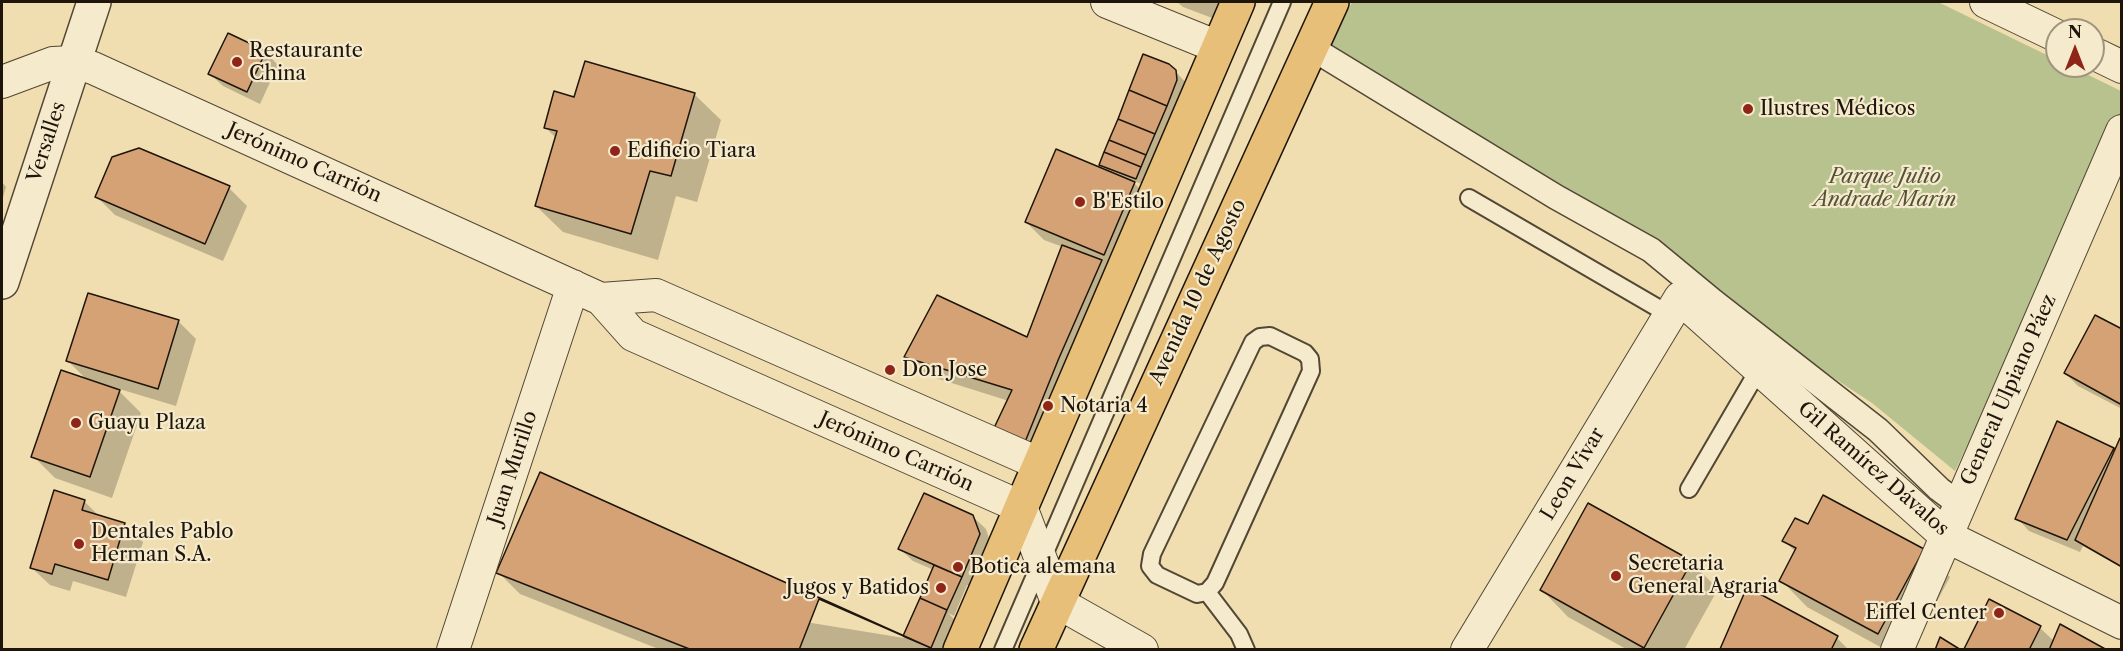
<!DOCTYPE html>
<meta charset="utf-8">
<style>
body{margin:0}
#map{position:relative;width:2123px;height:651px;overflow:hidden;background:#f0deb1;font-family:"Libre Caslon Text",serif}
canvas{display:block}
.frame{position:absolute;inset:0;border:3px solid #1e150b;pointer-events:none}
.north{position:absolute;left:2045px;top:18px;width:60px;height:60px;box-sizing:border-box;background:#f5eacc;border:2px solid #9f957f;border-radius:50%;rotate:0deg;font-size:16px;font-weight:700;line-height:24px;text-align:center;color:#1e150b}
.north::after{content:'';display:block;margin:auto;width:21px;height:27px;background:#8f2418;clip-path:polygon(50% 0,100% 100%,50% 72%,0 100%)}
</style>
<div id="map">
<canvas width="2123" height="651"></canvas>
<div class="frame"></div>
<div class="north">N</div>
</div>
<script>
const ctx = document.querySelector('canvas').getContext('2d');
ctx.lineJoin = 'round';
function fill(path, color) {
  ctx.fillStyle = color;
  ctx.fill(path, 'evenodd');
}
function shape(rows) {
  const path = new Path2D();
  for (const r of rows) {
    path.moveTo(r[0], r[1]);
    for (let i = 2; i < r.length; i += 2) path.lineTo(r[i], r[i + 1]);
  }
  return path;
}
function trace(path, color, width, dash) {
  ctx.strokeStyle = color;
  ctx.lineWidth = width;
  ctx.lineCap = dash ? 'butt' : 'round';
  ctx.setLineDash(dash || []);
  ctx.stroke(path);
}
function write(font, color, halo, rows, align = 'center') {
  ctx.font = font + ' "Libre Caslon Text",serif';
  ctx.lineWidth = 4.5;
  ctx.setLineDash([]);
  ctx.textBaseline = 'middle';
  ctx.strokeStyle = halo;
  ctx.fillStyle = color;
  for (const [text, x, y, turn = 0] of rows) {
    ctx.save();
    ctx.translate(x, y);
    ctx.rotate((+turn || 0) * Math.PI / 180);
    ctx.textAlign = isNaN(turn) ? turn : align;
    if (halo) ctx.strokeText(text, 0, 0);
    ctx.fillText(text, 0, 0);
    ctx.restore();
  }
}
fill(shape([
 [1352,2,1938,2,2057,60,2057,66,2070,66,2121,91,2121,125,1955,471,1872,403,1330,47]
]), '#b7c28e');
fill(shape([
 [1177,2,1257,2,1248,24,1236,27,1183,7],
 [265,52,278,65,260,104,223,86,210,74],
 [1175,71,1188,85,1142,184,1131,180,1152,201,1122,272,1105,265,1119,279,1043,459,996,428,1009,401,923,374,906,357,1028,339,1063,247,1044,240,1026,222,1110,173,1101,164],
 [694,94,721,120,697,202,676,196,658,260,563,232,536,206,556,138,545,127],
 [2,182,6,187,2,201],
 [229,188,247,206,223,261,115,215,97,197],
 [178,321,196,339,176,406,116,388,141,413,112,498,55,478,33,456,87,380,68,361],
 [2122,331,2122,409,2078,386,2065,373],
 [2122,441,2122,568,2083,546,2080,552,2029,531,2017,518,2113,449,2116,451],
 [84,501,100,517,125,524,143,542,126,597,73,581,70,591,50,585,32,568],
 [1589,505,1691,562,1718,589,1684,650,1628,650,1568,617,1542,590],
 [972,516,986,529,992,548,974,589,967,585,954,616,948,613,959,624,948,650,661,650,520,594,498,572,904,638,934,570,913,561,900,549],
 [1808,526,1923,550,1950,577,1911,650,1886,650,1807,607,1781,580,1796,552,1784,541],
 [1990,601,2040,628,2054,641,2104,650,1966,650],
 [1837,638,1849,650,1722,648]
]), '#0003');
const building = shape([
 [228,33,266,51,247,92,208,74,228,33],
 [1143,54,1169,64,1176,70,1177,80,1167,106,1129,90,1143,54],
 [585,61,695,93,671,176,650,171,631,234,535,206,557,131,544,128,554,91,574,97,585,61],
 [1129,90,1167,106,1155,134,1118,119,1129,90],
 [1118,119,1155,134,1146,155,1109,140,1118,119],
 [1109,140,1146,155,1141,167,1104,152,1109,140],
 [139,148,230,186,205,244,95,197,112,157,139,148],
 [1056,149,1135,182,1104,255,1025,222,1056,149],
 [1104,152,1141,167,1136,179,1099,165,1104,152],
 [1062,245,1102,260,1059,358,1025,442,994,428,1012,390,904,357,937,295,1027,337,1062,245],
 [88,293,179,320,158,389,66,361,88,293],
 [2095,315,2122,329,2122,405,2064,373,2095,315],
 [61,370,120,390,90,477,31,457,61,370],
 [2057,421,2114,448,2067,540,2015,519,2057,421],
 [2120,438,2122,439,2122,567,2075,540,2120,438],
 [540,472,931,648,930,650,692,650,496,573,540,472],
 [54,490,85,500,82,510,125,523,108,580,55,564,52,574,30,568,54,490],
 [924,493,973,515,980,534,962,577,898,549,924,493],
 [1823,495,1924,549,1878,634,1779,581,1796,548,1782,541,1795,518,1808,524,1823,495],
 [1588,503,1692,561,1644,648,1540,590,1588,503],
 [934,565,962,577,947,610,920,598,934,565],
 [1747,587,1838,636,1831,650,1720,649,1747,587],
 [920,598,947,610,931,648,903,636,920,598],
 [819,599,931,648,930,650,799,650,819,599],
 [1989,599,2041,626,2029,650,1964,649,1989,599],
 [2060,624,2107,650,2049,650,2060,624],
 [1940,637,1961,650,1935,650,1940,637]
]);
fill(building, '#d5a276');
trace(building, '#1e150b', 1.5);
const service = shape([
 [1469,198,1670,315],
 [1270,336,1305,353,1310,359,1311,371,1215,583,1207,592,1197,594,1157,575,1150,566,1152,554,1253,342,1260,337,1270,336],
 [1689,489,1759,369],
 [1207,592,1239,634,1246,650],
 [1003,650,1282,2]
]);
const pedestrian = shape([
 [1310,47,1556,197,1651,250,1714,302,1878,430,1939,489,1959,504]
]);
const minor = shape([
 [1107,2,1218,47],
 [1986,2,2057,36],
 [2093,53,2122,67],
 [2,82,53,63,74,62,93,68,601,299,633,335,1021,507,1057,602,1142,650],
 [601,299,656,295,1040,464],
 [453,650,573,286],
 [1467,650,1680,298,1946,536,2122,623],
 [1897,650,2122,131]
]);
const tertiary = shape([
 [2,282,94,2]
]);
const primary = shape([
 [960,650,1238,2],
 [1036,650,1332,2]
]);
trace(service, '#524734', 20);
trace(pedestrian, '#524734', 27);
trace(minor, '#524734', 34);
trace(tertiary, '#524734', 36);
trace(primary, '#1e150b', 36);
trace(service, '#f5eacc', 16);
trace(pedestrian, '#f5eacc', 24);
trace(minor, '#f5eacc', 32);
trace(tertiary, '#f5eacc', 33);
trace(primary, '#e8bf78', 33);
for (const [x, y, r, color] of [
 [237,62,6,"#8f2418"],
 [1748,109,6,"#8f2418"],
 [615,151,6,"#8f2418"],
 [1080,202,6,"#8f2418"],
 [890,370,6,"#8f2418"],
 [1048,406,6,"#8f2418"],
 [76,423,6,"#8f2418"],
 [79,544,6,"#8f2418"],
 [958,567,6,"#8f2418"],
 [1616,576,6,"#8f2418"],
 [941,588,6,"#8f2418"],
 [1999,613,6,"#8f2418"]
]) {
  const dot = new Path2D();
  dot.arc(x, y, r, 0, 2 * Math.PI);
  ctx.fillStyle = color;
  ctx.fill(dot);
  trace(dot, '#f5eacc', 2);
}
write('20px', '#1e150b', '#f5eacc', [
 ["Restaurante",249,51],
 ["China",249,74],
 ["Ilustres Médicos",1760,109],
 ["Edificio Tiara",627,151],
 ["B'Estilo",1092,202],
 ["Don Jose",902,370],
 ["Notaria 4",1060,406],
 ["Guayu Plaza",88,423],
 ["Dentales Pablo",91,532],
 ["Herman S.A.",91,555],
 ["Secretaria",1628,564],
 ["General Agraria",1628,587],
 ["Botica alemana",970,567],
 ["Jugos y Batidos",929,588,"right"],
 ["Eiffel Center",1987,613,"right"]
], 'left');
write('20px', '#1e150b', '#f5eacc', [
 ["Versalles",47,142,-72],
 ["Jerónimo Carrión",304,163,24],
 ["Avenida 10 de Agosto",1198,292,-65],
 ["General Ulpiano Páez",2009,390,-66],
 ["Jerónimo Carrión",896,452,24],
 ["Juan Murillo",513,468,-72],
 ["Gil Ramírez Dávalos",1873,469,41],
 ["Leon Vivar",1573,474,-59]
]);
write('italic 20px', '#545239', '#f5eacc', [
 ["Parque Julio",1885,177],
 ["Andrade Marín",1885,200]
]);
</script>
